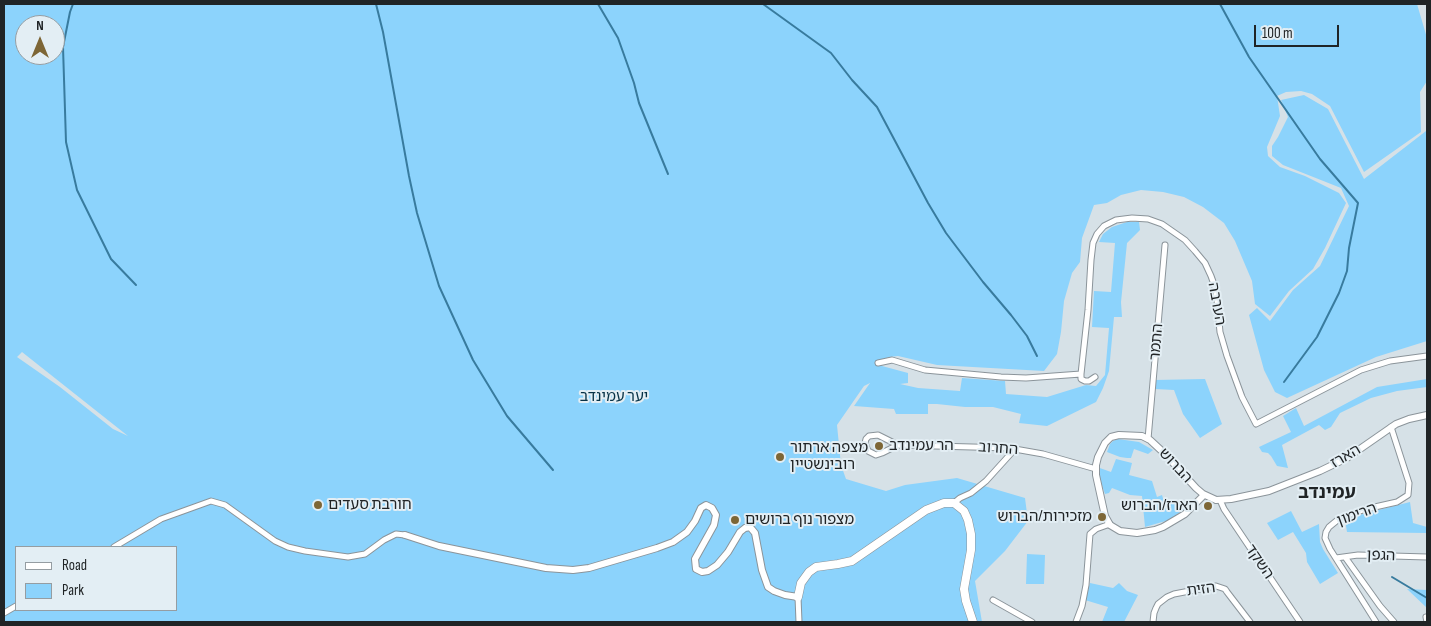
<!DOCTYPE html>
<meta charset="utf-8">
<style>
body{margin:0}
#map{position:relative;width:1431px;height:626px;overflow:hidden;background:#d6e1e7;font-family:"Sofia Sans Condensed",sans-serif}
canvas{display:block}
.frame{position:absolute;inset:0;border:5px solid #202426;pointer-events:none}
.legend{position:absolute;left:15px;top:546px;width:162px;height:65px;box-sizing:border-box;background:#e3eef4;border:1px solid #959da2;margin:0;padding:6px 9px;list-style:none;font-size:15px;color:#202426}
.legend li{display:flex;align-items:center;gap:10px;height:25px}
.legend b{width:25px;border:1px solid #959da2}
.north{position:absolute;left:15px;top:15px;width:50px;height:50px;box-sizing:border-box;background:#e3eef4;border:1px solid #959da2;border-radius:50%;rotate:0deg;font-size:14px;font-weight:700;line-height:20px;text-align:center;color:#202426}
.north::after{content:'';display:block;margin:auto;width:18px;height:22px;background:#7d6636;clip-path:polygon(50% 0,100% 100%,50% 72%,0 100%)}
.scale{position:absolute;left:1254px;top:25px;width:85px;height:22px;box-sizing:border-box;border:2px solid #202426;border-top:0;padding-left:6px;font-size:15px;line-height:18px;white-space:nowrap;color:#202426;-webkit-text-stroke:4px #e3eef4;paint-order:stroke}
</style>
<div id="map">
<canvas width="1431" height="626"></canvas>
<div class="frame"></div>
<ul class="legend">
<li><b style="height:6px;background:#fff"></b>Road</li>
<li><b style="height:14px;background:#8cd3fc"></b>Park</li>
</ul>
<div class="north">N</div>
<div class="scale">100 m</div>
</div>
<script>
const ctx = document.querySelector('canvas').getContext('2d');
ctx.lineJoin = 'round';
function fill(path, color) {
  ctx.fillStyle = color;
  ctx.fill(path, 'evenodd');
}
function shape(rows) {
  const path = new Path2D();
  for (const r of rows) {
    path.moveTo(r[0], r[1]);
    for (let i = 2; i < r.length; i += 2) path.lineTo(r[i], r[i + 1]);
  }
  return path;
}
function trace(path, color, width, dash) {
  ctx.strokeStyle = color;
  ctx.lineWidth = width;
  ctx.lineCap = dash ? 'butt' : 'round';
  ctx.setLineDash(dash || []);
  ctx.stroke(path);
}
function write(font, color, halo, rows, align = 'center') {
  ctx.font = font + ' "Sofia Sans Condensed","Noto Sans Hebrew",sans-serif';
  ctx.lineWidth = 4;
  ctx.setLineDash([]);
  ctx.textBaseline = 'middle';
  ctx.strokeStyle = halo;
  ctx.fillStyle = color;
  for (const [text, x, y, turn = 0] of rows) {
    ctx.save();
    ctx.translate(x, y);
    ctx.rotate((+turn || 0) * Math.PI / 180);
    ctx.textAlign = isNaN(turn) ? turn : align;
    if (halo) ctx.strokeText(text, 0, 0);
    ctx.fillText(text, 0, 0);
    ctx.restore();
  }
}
fill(shape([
 [4,4,1417,4,1427,38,1427,81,1420,92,1421,132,1364,172,1330,106,1312,94,1301,91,1286,92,1277,96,1280,116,1267,147,1268,156,1280,167,1305,176,1339,193,1346,203,1325,248,1313,269,1289,291,1270,316,1255,304,1252,281,1235,241,1224,223,1203,207,1184,197,1163,192,1141,190,1121,195,1107,203,1094,205,1082,238,1080,262,1072,273,1064,301,1061,332,1057,354,1044,371,937,365,898,356,889,357,881,361,882,366,908,373,908,383,900,384,918,388,960,391,962,378,1005,381,1006,394,1047,397,1086,385,1096,386,1105,375,1109,328,1092,327,1094,291,1111,292,1115,243,1099,242,1103,234,1112,227,1127,222,1139,222,1140,230,1127,243,1121,302,1122,317,1114,317,1109,371,1103,388,1096,402,1047,426,1019,423,1021,414,993,407,965,407,937,404,928,404,928,414,896,414,894,409,854,406,870,383,864,386,837,425,841,465,846,479,886,491,905,485,957,478,1025,498,1028,521,1005,551,975,581,982,622,4,622],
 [25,25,55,25,55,55,25,55],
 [22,352,128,436,113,429,60,387,17,357],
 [16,547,176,547,176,610,16,610],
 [1427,94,1427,341,1376,357,1287,398,1275,392,1264,370,1249,315,1257,308,1270,321,1293,290,1320,266,1349,206,1341,188,1283,165,1272,156,1272,146,1278,137,1288,117,1281,100,1304,95,1328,109,1364,179,1426,131,1426,97],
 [1205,379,1222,424,1200,438,1183,414,1174,390,1155,389,1155,380],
 [1427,379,1427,387,1397,391,1371,398,1340,413,1331,427,1325,430,1319,425,1282,445,1288,468,1277,466,1271,456,1268,453,1262,452,1259,447,1291,432,1283,416,1296,408,1304,426,1377,387],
 [1118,439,1139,442,1153,450,1148,454,1134,449,1131,458,1127,458,1120,457,1107,452,1110,444,1113,441],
 [1116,459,1132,463,1129,475,1152,481,1157,497,1162,495,1164,502,1189,504,1186,508,1169,520,1145,527,1142,496,1130,495,1112,488,1109,493,1105,494,1097,470,1097,467,1111,472],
 [1410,502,1413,523,1427,527,1427,533,1347,532,1345,520,1359,515],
 [1291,511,1302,532,1319,524,1320,542,1323,549,1338,573,1320,584,1307,562,1306,553,1293,532,1278,540,1267,523],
 [1027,554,1045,555,1044,584,1026,584],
 [1090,583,1113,588,1119,583,1127,591,1138,595,1124,622,1102,622,1108,607,1085,600],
 [1407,589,1427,590,1427,608]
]), '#8cd3fc');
trace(shape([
 [73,4,70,12,63,47,66,142,77,190,111,259,136,285],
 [376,4,383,32,409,176,417,213,439,286,473,360,507,416,553,470],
 [598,4,618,38,634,83,639,103,668,174],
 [763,4,831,53,852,80,877,107,928,203,946,233,983,282,1011,315,1027,336,1037,356],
 [1220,4,1249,57,1320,159,1358,203,1349,248,1347,271,1339,293,1317,337,1284,382],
 [1392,577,1427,598]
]), '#387b9e', 2);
const minor = shape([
 [878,363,892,360,925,370,1001,377,1026,378,1081,374],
 [1095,377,1089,381,1085,381,1081,379,1081,374,1088,310,1091,260,1093,243,1097,234,1104,226,1116,220,1132,218,1148,219,1162,224,1185,240,1195,251,1205,263,1211,276,1216,290,1220,332,1227,356,1242,397,1256,424,1361,370,1390,361,1427,356],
 [1148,439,1165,245],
 [898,445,878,435,869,436,866,439,865,443,868,451,876,455,882,453,898,445,1009,448,1043,454,1096,469],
 [1220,500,1224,509,1300,622],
 [954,503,960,498,971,493,986,481,1015,449],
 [114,547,161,519,211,501,225,505,275,541,288,547,305,551,348,557,365,554,384,540,396,534,405,535],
 [1345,557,1380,606,1394,622],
 [1336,558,1358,555,1427,557],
 [798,597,799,622],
 [993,600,1032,622],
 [4,613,16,606],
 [1426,617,1427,622],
 [1076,622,1082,606,1086,585,1090,534,1096,529,1110,524],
 [1153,622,1154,613,1156,608,1158,604,1167,597,1174,594,1216,586,1225,589,1227,592,1250,622],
 [1376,622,1330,549,1325,538,1326,532,1329,527,1340,518,1366,509,1397,502,1408,495,1409,483,1391,427]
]);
const tertiary = shape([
 [1204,495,1185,514,1163,527,1155,530,1137,533,1120,531,1110,525,1105,516,1096,475,1096,465,1098,457,1105,443,1111,437,1119,435,1142,436,1150,440,1164,453,1196,488,1203,494,1216,500,1231,499,1269,491,1320,471,1347,458,1396,424,1409,419,1427,415],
 [405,535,439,546,546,568,573,570,589,568,657,548,673,542,687,532,695,521,701,508,706,505,712,508,716,515,714,525,695,559,696,569,702,572,708,571,717,565,728,552,740,532,745,528,750,527,755,533,762,570,768,587,774,591,785,595,798,597]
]);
const secondary = shape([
 [798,597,801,583,809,572,816,567,838,564,852,561,926,510,944,503,954,503,964,511,968,520,971,534,971,550,964,589,966,601,973,622]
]);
trace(minor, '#8b949a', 7);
trace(tertiary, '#8b949a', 8);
trace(secondary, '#8b949a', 9);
trace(minor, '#fff', 5);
trace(tertiary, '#fff', 6);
trace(secondary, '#fff', 8);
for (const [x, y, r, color] of [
 [879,446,5,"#7d6636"],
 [780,457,5,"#7d6636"],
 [318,505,5,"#7d6636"],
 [1208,506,5,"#7d6636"],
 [1102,517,5,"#7d6636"],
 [735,520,5,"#7d6636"]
]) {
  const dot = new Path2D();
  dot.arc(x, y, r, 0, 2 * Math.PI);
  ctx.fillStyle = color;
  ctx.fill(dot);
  trace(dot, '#e3eef4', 2);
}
write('15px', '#202426', '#e3eef4', [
 ["הערבה",1216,304,80],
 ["התמר",1157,342,-85],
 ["החרוב",998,449,4],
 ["הארז",1346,457,-31],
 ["הברוש",1175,466,47],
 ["הרימון",1357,515,-20],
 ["הגפן",1381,556,2],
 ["השקד",1259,562,56],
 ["הזית",1201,590,-7]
]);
write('15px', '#073246', '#e3eef4', [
 ["יער עמינדב",614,397]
]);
write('15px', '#202426', '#e3eef4', [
 ["הר עמינדב",889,446],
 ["מצפה ארתור",790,448],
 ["רובינשטיין",790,465],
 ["חורבת סעדים",328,505],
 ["הארז/הברוש",1198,506,"right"],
 ["מזכירות/הברוש",1092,517,"right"],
 ["מצפור נוף ברושים",745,520]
], 'left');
write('bold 18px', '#202426', '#e3eef4', [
 ["עמינדב",1327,493]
]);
</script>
